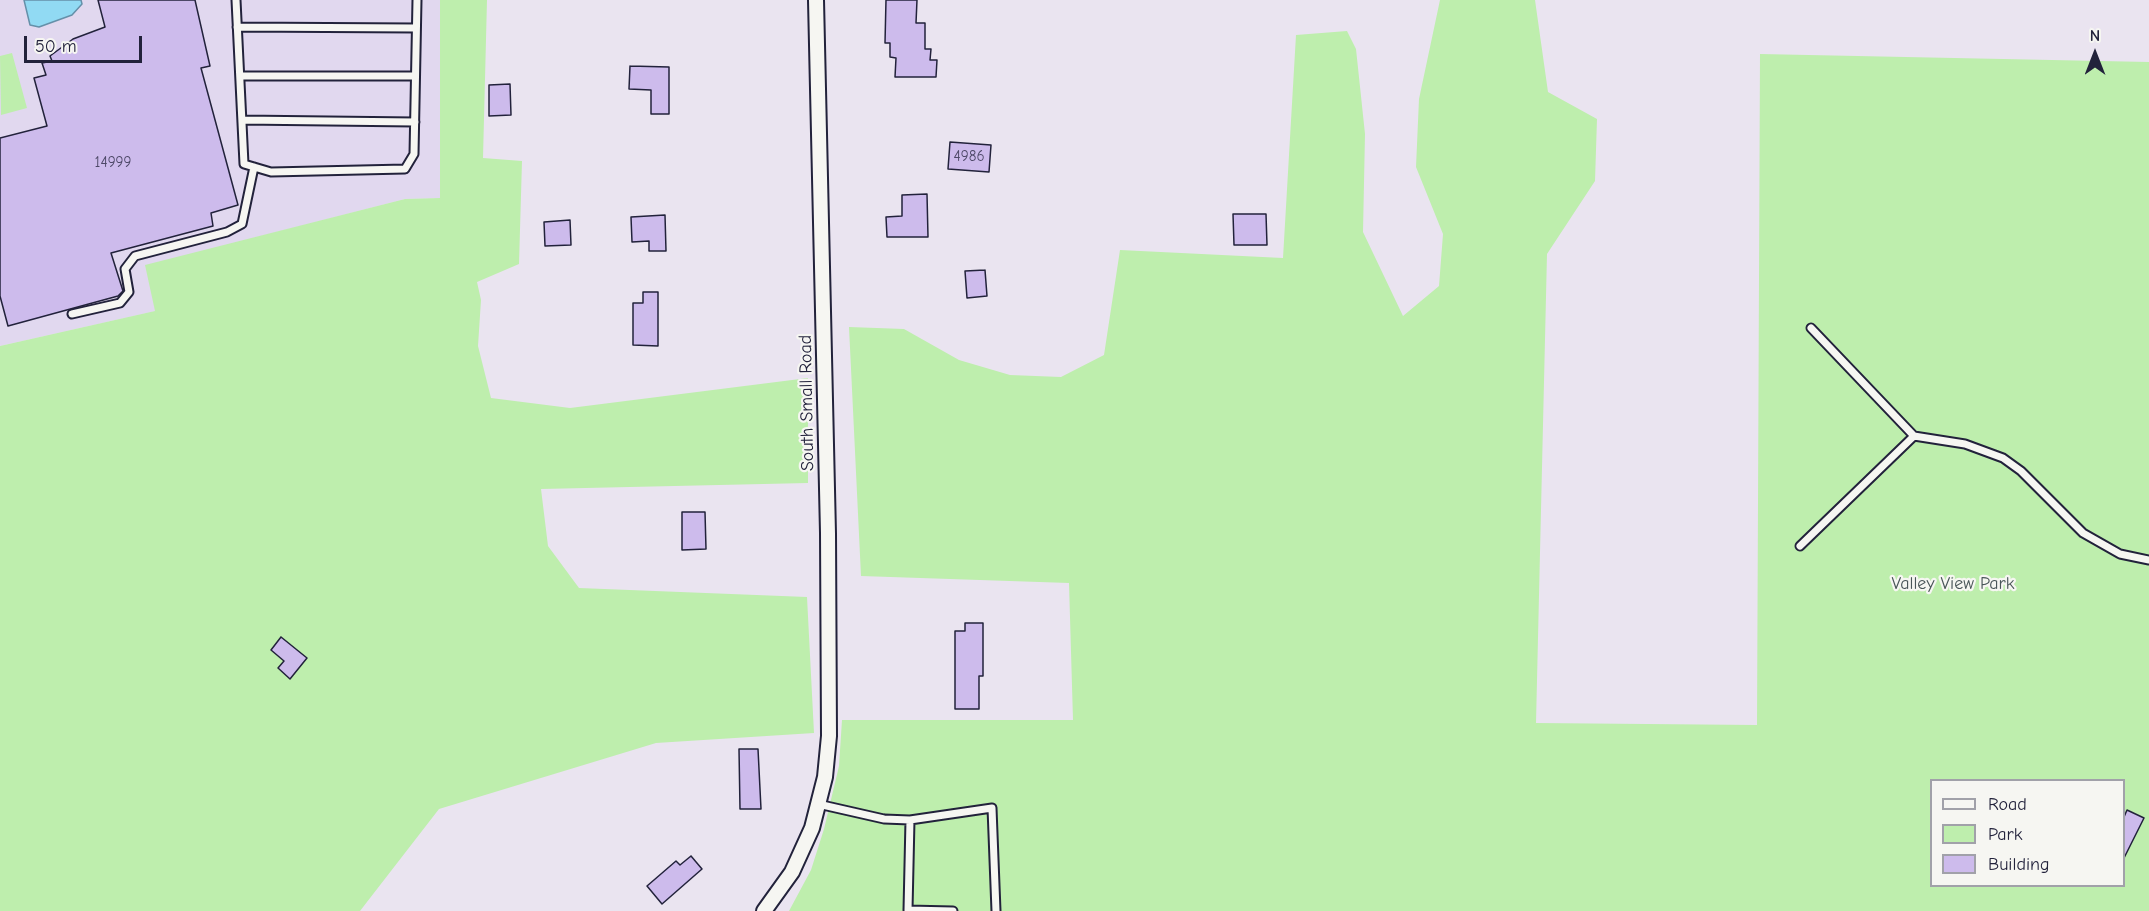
<!DOCTYPE html>
<style>
body{margin:0}
#map{position:relative;width:2149px;height:911px;overflow:hidden;background:#eae4f0;font-family:"Comic Neue",sans-serif}
canvas{display:block}
.legend{position:absolute;left:1930px;top:779px;width:195px;height:108px;box-sizing:border-box;background:#f6f6f2;border:2px solid #a1a1a9;margin:0;padding:8px 10px;list-style:none;font-size:18px;color:#22223b}
.legend li{display:flex;align-items:center;gap:12px;height:30px}
.legend b{width:30px;border:2px solid #a1a1a9}
.north{position:absolute;left:2065px;top:24px;width:60px;height:60px;-webkit-text-stroke:4px #f6f6f2;paint-order:stroke;rotate:0deg;font-size:16px;font-weight:700;line-height:24px;text-align:center;color:#22223b}
.north::after{content:'';display:block;margin:auto;width:21px;height:27px;background:#22223b;clip-path:polygon(50% 0,100% 100%,50% 72%,0 100%)}
.scale{position:absolute;left:24px;top:36px;width:118px;height:27px;box-sizing:border-box;border:3px solid #22223b;border-top:0;padding-left:8px;font-size:18px;line-height:21px;white-space:nowrap;color:#22223b;-webkit-text-stroke:4px #f6f6f2;paint-order:stroke}
</style>
<div id="map">
<canvas width="2149" height="911"></canvas>
<ul class="legend">
<li><b style="height:8px;background:#f6f6f2"></b>Road</li>
<li><b style="height:16px;background:#beeead"></b>Park</li>
<li><b style="height:16px;background:#cdbbec"></b>Building</li>
</ul>
<div class="north">N</div>
<div class="scale">50 m</div>
</div>
<script>
const ctx = document.querySelector('canvas').getContext('2d');
ctx.lineJoin = 'round';
function fill(path, color) {
  ctx.fillStyle = color;
  ctx.fill(path, 'evenodd');
}
function shape(rows) {
  const path = new Path2D();
  for (const r of rows) {
    path.moveTo(r[0], r[1]);
    for (let i = 2; i < r.length; i += 2) path.lineTo(r[i], r[i + 1]);
  }
  return path;
}
function trace(path, color, width, dash) {
  ctx.strokeStyle = color;
  ctx.lineWidth = width;
  ctx.lineCap = dash ? 'butt' : 'round';
  ctx.setLineDash(dash || []);
  ctx.stroke(path);
}
function write(font, color, halo, rows, align = 'center') {
  ctx.font = font + ' "Comic Neue",sans-serif';
  ctx.lineWidth = 4.5;
  ctx.setLineDash([]);
  ctx.textBaseline = 'middle';
  ctx.strokeStyle = halo;
  ctx.fillStyle = color;
  for (const [text, x, y, turn = 0] of rows) {
    ctx.save();
    ctx.translate(x, y);
    ctx.rotate((+turn || 0) * Math.PI / 180);
    ctx.textAlign = isNaN(turn) ? turn : align;
    if (halo) ctx.strokeText(text, 0, 0);
    ctx.fillText(text, 0, 0);
    ctx.restore();
  }
}
fill(shape([
 [0,0,440,0,441,198,405,199,146,266,156,311,0,346]
]), '#e1d8ef');
fill(shape([
 [440,0,487,0,483,158,522,161,519,264,477,282,481,300,478,346,491,398,570,408,808,378,808,483,541,489,548,546,579,588,807,597,814,733,656,743,439,809,360,911,0,911,0,346,155,311,145,265,405,199,440,198],
 [1440,0,1535,0,1548,92,1597,119,1595,181,1547,254,1536,723,1757,725,1760,54,2149,62,2149,911,789,911,811,870,824,829,839,766,842,720,1073,720,1069,583,861,576,849,327,904,329,959,360,1010,375,1061,377,1104,355,1120,250,1283,258,1296,35,1347,31,1356,49,1365,134,1363,232,1403,316,1439,286,1443,234,1416,167,1419,99],
 [1932,780,2124,780,2124,886,1932,886],
 [12,53,27,108,1,115,0,56]
]), '#beeead');
const water = shape([
 [24,0,81,0,82,4,72,15,39,27,30,25,24,0]
]);
fill(water, '#91daf3');
trace(water, '#6590a9', 1.5);
const building = shape([
 [98,0,195,0,210,66,201,68,238,205,211,213,213,226,111,253,123,291,118,296,8,326,0,296,0,138,47,126,34,78,46,75,42,63,52,61,50,56,73,39,105,27,98,0],
 [886,0,917,0,916,23,925,23,925,49,931,49,930,60,937,60,936,77,895,77,896,58,890,57,890,43,885,43,886,0],
 [630,66,669,67,669,114,651,114,651,90,629,89,630,66],
 [510,84,511,115,489,116,489,85,510,84],
 [950,142,991,145,989,172,948,169,950,142],
 [927,194,928,237,887,237,886,217,902,216,902,195,927,194],
 [1233,214,1266,214,1267,245,1234,245,1233,214],
 [665,215,666,251,649,251,649,241,632,242,631,217,665,215],
 [570,220,571,245,545,246,544,222,570,220],
 [985,270,987,296,967,298,965,271,985,270],
 [643,292,658,292,658,346,633,345,633,303,643,303,643,292],
 [682,512,705,512,706,549,682,550,682,512],
 [965,623,983,623,983,676,979,676,979,709,955,709,955,631,965,631,965,623],
 [281,637,307,658,290,679,278,668,284,661,271,650,281,637],
 [739,749,758,749,761,809,740,809,739,749],
 [2127,810,2144,818,2124,858,2124,817,2127,810],
 [691,856,702,869,662,904,647,886,676,861,680,865,691,856]
]);
fill(building, '#cdbbec');
trace(building, '#22223b', 1.5);
const lane = shape([
 [236,0,244,164,271,172,405,169,414,154,417,0],
 [237,27,416,28],
 [240,76,415,76],
 [242,120,415,122],
 [72,314,120,303,129,292,125,269,135,256,227,232,242,224,254,167],
 [1811,328,1914,436,1965,444,2003,458,2021,471,2083,533,2120,554,2149,560],
 [1800,546,1914,436],
 [818,804,884,819,910,820,992,808,996,911],
 [910,820,908,910,953,911]
]);
const street = shape([
 [764,911,792,872,812,828,825,777,829,736,828,533,816,0]
]);
trace(lane, '#22223b', 11);
trace(street, '#22223b', 18);
trace(lane, '#f6f6f2', 7);
trace(street, '#f6f6f2', 14);
write('15px', '#4d4867', null, [
 ["4986",969,157],
 ["14999",113,163]
]);
write('18px', '#22223b', '#f6f6f2', [
 ["South Small Road",807,403,-91]
]);
write('18px', '#495558', '#f6f6f2', [
 ["Valley View Park",1953,584]
]);
</script>
